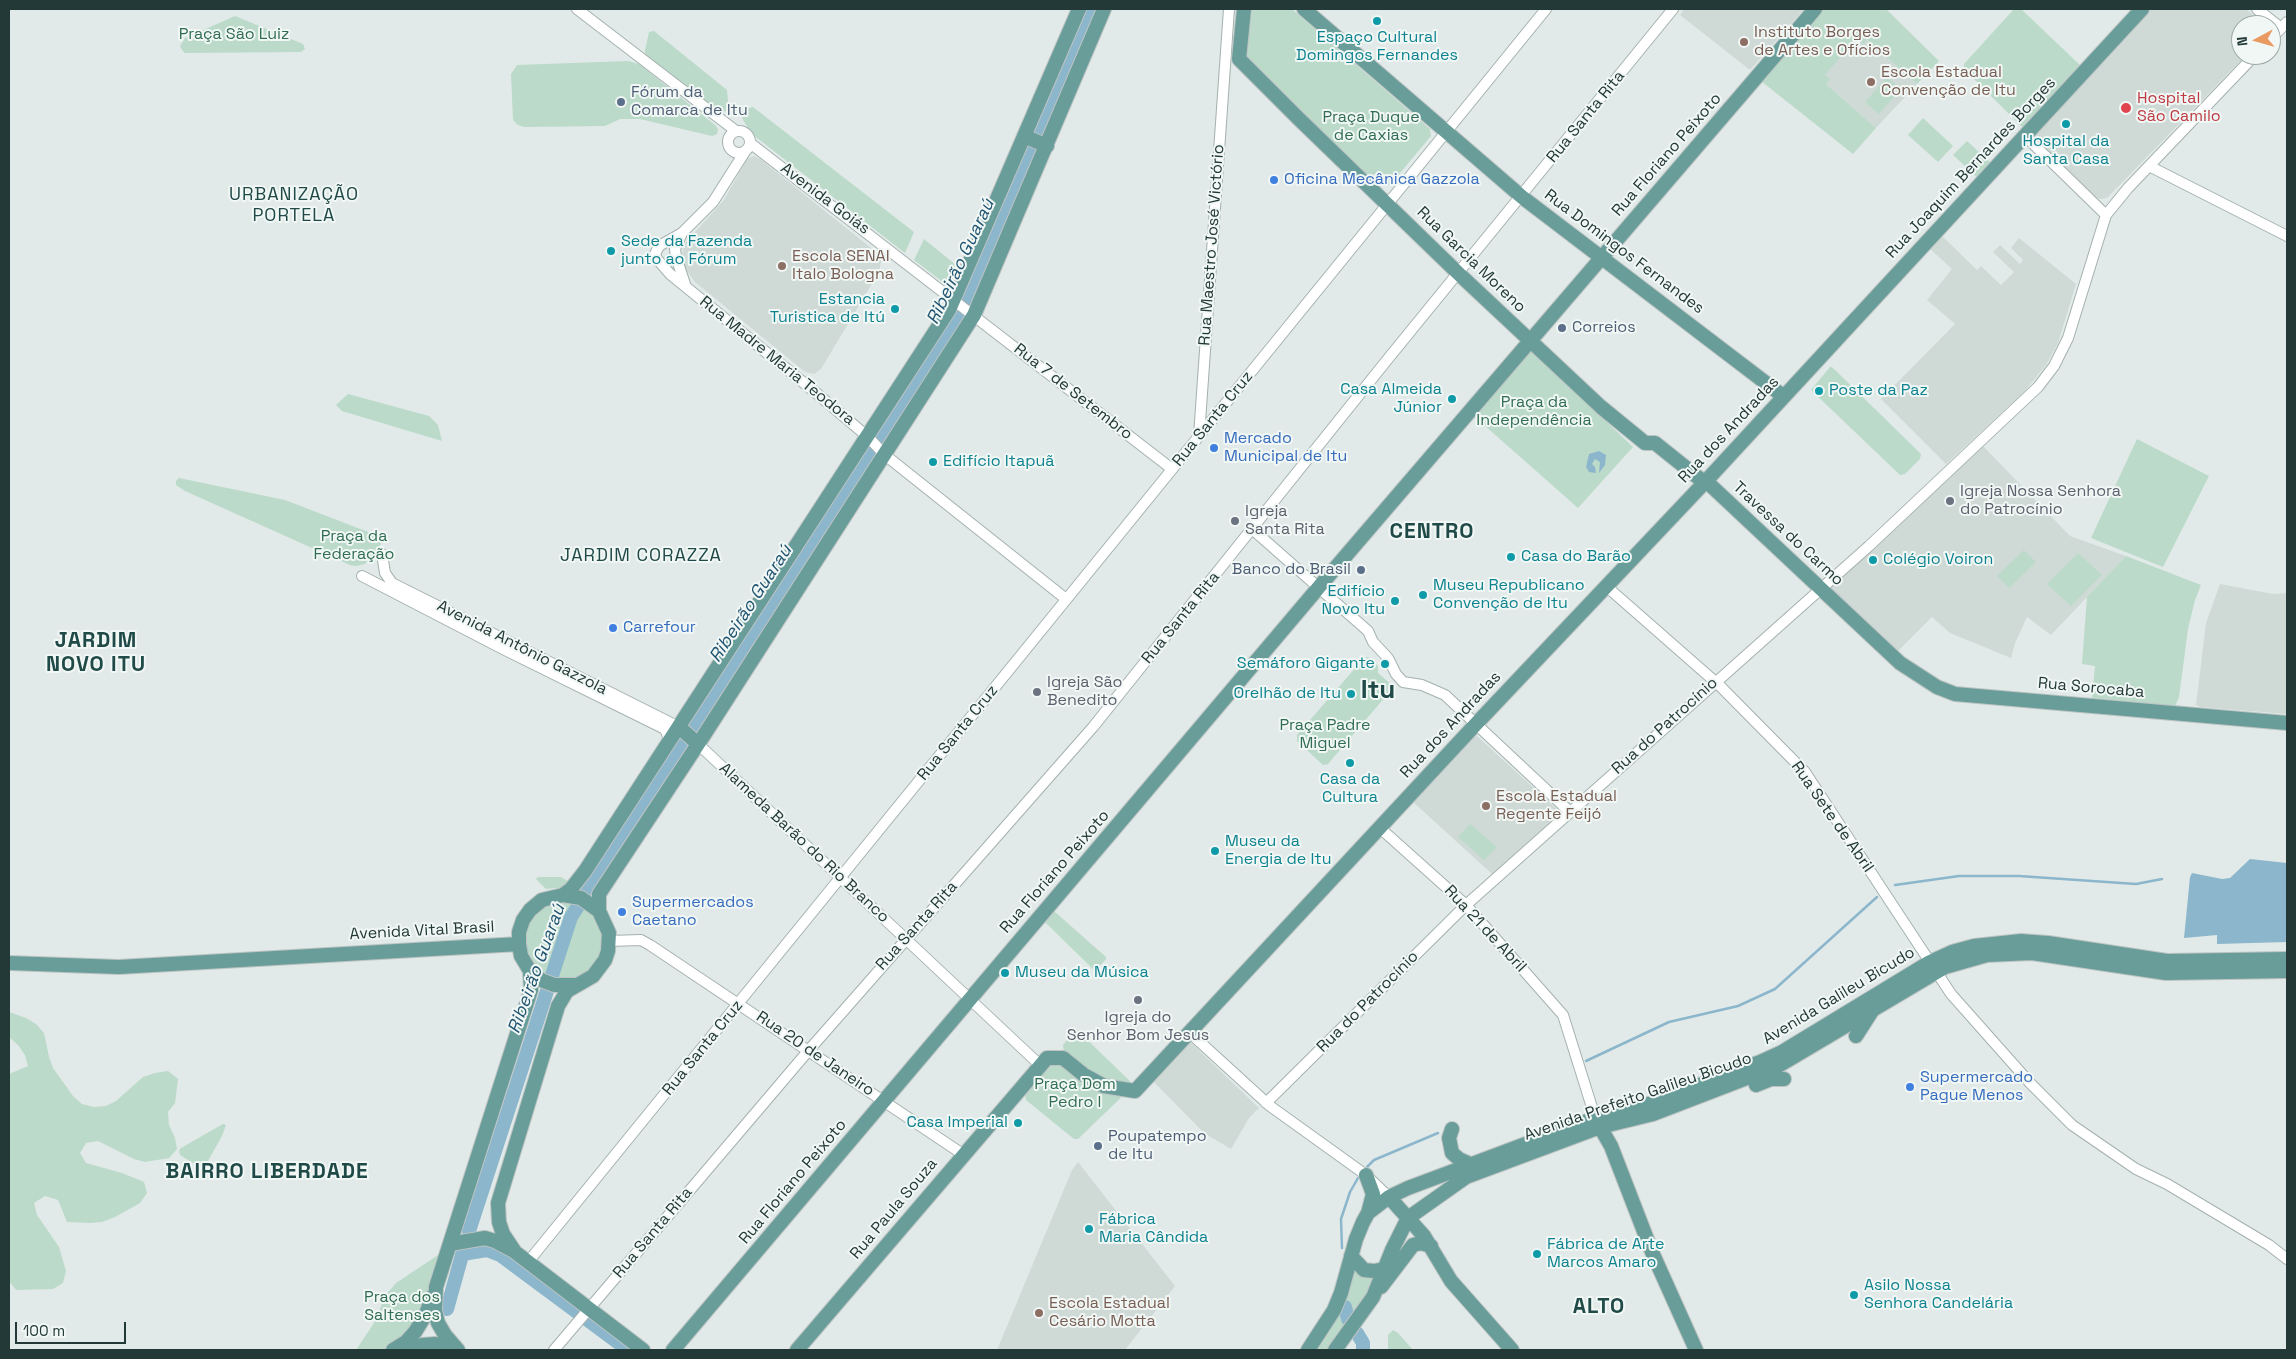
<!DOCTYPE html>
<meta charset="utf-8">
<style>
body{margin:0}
#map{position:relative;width:2296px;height:1359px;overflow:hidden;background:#e1eae8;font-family:"Space Grotesk",sans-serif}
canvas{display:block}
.frame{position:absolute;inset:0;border:10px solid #223937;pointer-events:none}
.north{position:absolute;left:2231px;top:15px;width:50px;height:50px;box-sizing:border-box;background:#f1f7f5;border:1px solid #9eaba9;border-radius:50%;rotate:264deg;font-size:14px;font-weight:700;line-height:20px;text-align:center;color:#223937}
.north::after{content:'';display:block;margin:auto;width:18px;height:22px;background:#e89a61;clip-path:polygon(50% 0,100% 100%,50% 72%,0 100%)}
.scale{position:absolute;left:15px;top:1322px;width:111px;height:22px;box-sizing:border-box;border:2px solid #223937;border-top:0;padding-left:6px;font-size:15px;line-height:18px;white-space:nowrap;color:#223937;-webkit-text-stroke:4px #f1f7f5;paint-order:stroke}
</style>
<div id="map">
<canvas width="2296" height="1359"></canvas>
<div class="frame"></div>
<div class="north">N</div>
<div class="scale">100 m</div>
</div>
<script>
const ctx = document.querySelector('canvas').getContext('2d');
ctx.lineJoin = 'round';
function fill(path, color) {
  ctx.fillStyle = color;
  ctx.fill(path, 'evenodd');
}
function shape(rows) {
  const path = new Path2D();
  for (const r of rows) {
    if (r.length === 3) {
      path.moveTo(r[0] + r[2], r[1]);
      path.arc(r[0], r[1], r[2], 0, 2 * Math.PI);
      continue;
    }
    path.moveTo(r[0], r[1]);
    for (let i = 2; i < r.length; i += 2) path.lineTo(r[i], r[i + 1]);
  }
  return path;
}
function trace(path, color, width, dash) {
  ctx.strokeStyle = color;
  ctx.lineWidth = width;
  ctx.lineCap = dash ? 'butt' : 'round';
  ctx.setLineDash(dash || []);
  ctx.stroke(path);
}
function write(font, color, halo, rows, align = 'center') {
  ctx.font = font + ' "Space Grotesk",sans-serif';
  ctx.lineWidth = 4;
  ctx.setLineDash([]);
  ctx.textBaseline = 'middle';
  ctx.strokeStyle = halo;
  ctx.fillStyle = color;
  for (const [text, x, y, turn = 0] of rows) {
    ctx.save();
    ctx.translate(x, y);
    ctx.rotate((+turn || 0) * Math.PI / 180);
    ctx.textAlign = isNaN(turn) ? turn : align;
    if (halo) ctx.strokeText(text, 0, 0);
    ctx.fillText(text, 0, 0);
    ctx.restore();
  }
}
fill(shape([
 [1684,9,1804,9,1750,70,1680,15],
 [2151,9,2246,9,2265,25,2241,25,2241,55,2246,55,2107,198,2100,199,2095,197,2032,135],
 [1856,38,1867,40,1917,84,1876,128,1826,84,1825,75],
 [754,156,760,159,876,252,881,261,879,272,821,369,814,374,805,372,695,282,686,270,681,257,685,243,724,200,747,159],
 [1941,235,1977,270,1981,266,2001,285,2014,272,1993,252,2000,245,2020,264,2023,260,2011,248,2019,238,2076,284,2058,343,2046,365,2024,392,1946,464,1881,399,1955,324,1927,300,1952,269,1929,248],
 [1983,446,2070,536,2126,556,2051,635,2027,617,2015,643,2011,658,1950,633,1932,617,1898,651,1832,591,1832,585],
 [2220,584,2273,594,2287,593,2287,714,2200,707,2196,705,2206,623],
 [1477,736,1559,811,1558,815,1492,874,1412,801,1473,737],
 [1189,1041,1259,1108,1249,1118,1231,1149,1204,1133,1152,1080],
 [1078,1162,1175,1286,1125,1350,997,1350,1072,1170]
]), '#cfdad7');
fill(shape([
 [1252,9,1292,9,1430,129,1431,136,1390,185,1384,186,1376,182,1309,121,1246,58],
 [1823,9,1886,9,1939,61,1917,84,1867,40,1863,44,1856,39,1825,75,1830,79,1826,84,1876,128,1853,154,1761,81],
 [2014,9,2021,9,2080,65,2081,70,2023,128,1964,69,1964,64],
 [235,16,303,44,305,49,301,52,185,53,182,50,180,46,185,38],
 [654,31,727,90,729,111,720,112,645,56,645,50,649,32],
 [628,61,639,64,715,125,718,129,717,134,712,136,640,119,620,119,605,126,524,127,518,125,513,120,511,74,517,65],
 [1887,77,1901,89,1879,114,1865,102],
 [753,107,914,232,905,253,752,134,743,120,741,113,745,109],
 [1923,118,1953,146,1938,162,1908,135],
 [1967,141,1993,165,1980,180,1953,155],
 [924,239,956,265,948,286,914,260],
 [1531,350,1633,447,1578,508,1475,417,1476,413],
 [1830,367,1832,367,1921,454,1920,459,1905,474,1900,475,1811,390],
 [348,394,429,416,438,425,442,441,342,411,336,405],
 [2137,439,2209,476,2163,567,2091,538],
 [179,478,285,500,376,535,380,538,381,544,365,564,356,566,350,565,185,491,176,485,176,481],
 [2024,550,2036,562,2009,588,1997,576],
 [2078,553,2102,575,2071,606,2047,584],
 [2126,556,2201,585,2195,600,2188,629,2179,697,2175,706,2092,698,2095,666,2082,664,2087,597],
 [1368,657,1378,666,1378,673,1392,685,1392,689,1328,764,1323,765,1297,741,1297,735,1364,658],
 [1470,824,1497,847,1484,860,1458,837],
 [538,877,561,877,569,882,565,887,546,889,536,879],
 [564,941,39],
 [1052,912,1055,912,1106,957,1106,959,1096,970,1094,970,1045,922],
 [9,1012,26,1018,36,1024,44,1033,49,1057,53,1068,73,1096,82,1104,94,1107,106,1106,116,1101,143,1077,155,1073,168,1071,178,1079,175,1103,168,1112,169,1125,175,1138,177,1149,169,1158,145,1162,134,1159,98,1141,86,1143,80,1153,86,1163,122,1173,144,1182,147,1193,140,1203,115,1217,102,1222,91,1223,67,1222,58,1200,45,1196,34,1203,37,1215,59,1247,66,1271,63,1283,53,1289,16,1290,9,1281,9,1074,28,1066,25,1055,18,1045,9,1037],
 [1076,1029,1134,1085,1078,1139,1074,1139,1026,1100,1025,1093,1049,1064,1064,1052,1063,1045],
 [223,1124,226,1125,222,1136,204,1168,201,1168,180,1155,179,1150,181,1148],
 [444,1251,425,1306,415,1325,391,1346,383,1350,356,1350,374,1323,386,1295,396,1283],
 [1354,1268,1377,1277,1373,1287,1331,1350,1313,1350],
 [1393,1330,1398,1333,1413,1350,1388,1350,1388,1335]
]), '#bbdac9');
fill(shape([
 [1599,451,1606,455,1605,465,1599,473,1600,462,1595,459,1592,464,1595,467,1596,473,1589,472,1586,467,1589,454],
 [2250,859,2287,863,2287,942,2217,944,2217,935,2184,938,2190,877,2192,873,2222,879,2230,878]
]), '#8cb6cc');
trace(shape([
 [1895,885,1959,876,2019,876,2136,884,2162,879],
 [1586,1061,1669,1022,1738,1006,1775,989,1877,897],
 [1367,1167,1374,1160,1438,1133],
 [1342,1248,1341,1219,1350,1192,1358,1178]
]), '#8cb6cc', 2.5);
trace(shape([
 [469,1231,571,917,960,316,971,296,1032,145,1092,9],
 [462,1254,487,1250,500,1255,628,1350],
 [1345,1307,1348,1319],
 [447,1309,464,1248],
 [1357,1333,1363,1343,1363,1350]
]), '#8cb6cc', 14);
const minor = shape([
 [577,9,736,131],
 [2257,9,2281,28],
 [2271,39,2287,22],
 [739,142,11],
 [2025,136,2106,215],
 [750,143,1172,469],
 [746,150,713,202,682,233,659,246,655,254,657,259,670,274,815,392,868,437,885,455,1066,599],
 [2149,166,2287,236],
 [682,233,675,249,676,257,685,284],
 [1199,436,1229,9],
 [1252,529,1368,631,1373,642,1388,658,1396,674,1403,682,1422,685,1445,695,1570,812],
 [382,554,385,573,392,583,679,727],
 [362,576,503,649,665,729,670,741],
 [1606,586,1720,686,1805,772,1951,994,2030,1083,2072,1125,2136,1169,2167,1184,2269,1245,2287,1259],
 [698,744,1041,1066],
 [1380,828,1466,905,1563,1015,1595,1117],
 [609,941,641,940,650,945,964,1155],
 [1190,1033,1270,1106,1366,1175,1389,1197],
 [1266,1103,1466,905,1869,546,2038,387,2054,366,2068,338,2106,215,2128,188,2255,55],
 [528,1262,1546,9],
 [554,1350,809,1050,1093,727,1387,360,1673,9]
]);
const major = shape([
 [1244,9,1239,59,1298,118,1459,274,1601,407,1645,443,1655,443,1700,479,1706,481,1900,663,1937,687,1955,694,2287,723],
 [1304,9,1522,197,1783,396],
 [1024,136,1047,146],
 [679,727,698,744],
 [563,895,581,898,599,911],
 [9,963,119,967,519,944],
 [530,971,541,980,554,985,576,985],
 [1856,1036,1872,1011],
 [1756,1085,1771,1079,1784,1079],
 [1596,1120,1611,1146,1652,1252,1696,1350],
 [1452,1129,1449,1138,1452,1153,1459,1159,1470,1164],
 [1366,1175,1373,1194,1368,1213],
 [1389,1197,1424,1236,1451,1281,1512,1350],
 [450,1244,485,1238,495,1241,512,1250],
 [1351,1256,1364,1270,1374,1271,1389,1268],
 [1381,1287,1413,1245,1421,1243,1431,1246],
 [393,1350,406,1342,415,1332,426,1314,432,1297],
 [412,1350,422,1345,435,1344,455,1350],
 [458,1350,445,1335,438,1323,435,1310,436,1287,531,990,530,971,521,956,519,944,519,932,523,920,530,910,542,900,563,895,571,889,585,871,949,310,1079,9],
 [643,1350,515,1252,503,1234,499,1222,498,1203,558,1006,567,991,593,976,605,960,608,951,609,933,599,911,599,894,704,735,974,315,1104,9],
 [673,1350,1319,587,1815,9],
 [797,1350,1047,1058,1063,1058,1084,1075,1104,1086,1135,1091,1476,724,1706,481,2142,9],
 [1308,1350,1334,1310,1341,1293,1356,1239,1363,1222,1368,1213,1389,1197,1408,1188,1603,1115,1652,1103,1760,1062,1782,1052,1930,962,1952,952,1974,946,2021,941,2048,943,2167,961,2287,959],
 [1335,1350,1373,1297,1392,1250,1408,1218,1466,1177,1600,1127,1653,1114,1778,1066,1945,967,1987,955,2032,953,2166,973,2287,971]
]);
trace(minor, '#a4b1af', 12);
trace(major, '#bdc4c3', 16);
trace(minor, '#fff', 10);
trace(major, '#689d99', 14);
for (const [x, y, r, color] of [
 [1377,21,5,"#0f9aa8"],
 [1744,42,5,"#8d6e63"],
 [1871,82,5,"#8d6e63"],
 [621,102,5,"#5c6f8a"],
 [2126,108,6,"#e0444e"],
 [2066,124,5,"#0f9aa8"],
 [1274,180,5,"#3f7fe0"],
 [611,251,5,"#0f9aa8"],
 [782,266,5,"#8d6e63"],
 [895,309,5,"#0f9aa8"],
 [1562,328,5,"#5c6f8a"],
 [1819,391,5,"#0f9aa8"],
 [1452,399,5,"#0f9aa8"],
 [1214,448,5,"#3f7fe0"],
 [933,462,5,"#0f9aa8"],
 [1950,501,5,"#6b7280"],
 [1235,521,5,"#6b7280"],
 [1511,557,5,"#0f9aa8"],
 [1873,560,5,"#0f9aa8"],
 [1361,570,5,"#5c6f8a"],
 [1423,595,5,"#0f9aa8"],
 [1395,601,5,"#0f9aa8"],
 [613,628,5,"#3f7fe0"],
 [1385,664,5,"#0f9aa8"],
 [1037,692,5,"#6b7280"],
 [1351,694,5,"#0f9aa8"],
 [1350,763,5,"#0f9aa8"],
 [1486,806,5,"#8d6e63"],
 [1215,851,5,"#0f9aa8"],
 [622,912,5,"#3f7fe0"],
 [1005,973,5,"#0f9aa8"],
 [1138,1000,5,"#6b7280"],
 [1910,1087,5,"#3f7fe0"],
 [1018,1123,5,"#0f9aa8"],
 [1098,1146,5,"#5c6f8a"],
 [1089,1229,5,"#0f9aa8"],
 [1537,1254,5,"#0f9aa8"],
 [1854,1295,5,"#0f9aa8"],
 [1039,1313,5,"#8d6e63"]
]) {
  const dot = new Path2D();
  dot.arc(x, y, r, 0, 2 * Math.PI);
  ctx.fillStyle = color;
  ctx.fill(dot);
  trace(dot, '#f1f7f5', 2);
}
write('16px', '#785e54', '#f1f7f5', [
 ["Instituto Borges",1754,33],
 ["de Artes e Ofícios",1754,51],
 ["Escola Estadual",1881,73],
 ["Convenção de Itu",1881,91],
 ["Escola SENAI",792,257],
 ["Italo Bologna",792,275],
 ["Escola Estadual",1496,797],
 ["Regente Feijó",1496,815],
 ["Escola Estadual",1049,1304],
 ["Cesário Motta",1049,1322]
], 'left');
write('16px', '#306d53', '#f1f7f5', [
 ["Praça São Luiz",234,35],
 ["Praça Duque",1371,118],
 ["de Caxias",1371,136],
 ["Praça da",1534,403],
 ["Independência",1534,421],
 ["Praça da",354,537],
 ["Federação",354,555],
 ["Praça Padre",1325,726],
 ["Miguel",1325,744],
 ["Praça Dom",1075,1085],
 ["Pedro I",1075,1103],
 ["Praça dos",402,1298],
 ["Saltenses",402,1316]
]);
write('16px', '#0d838f', '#f1f7f5', [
 ["Espaço Cultural",1377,38,"center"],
 ["Domingos Fernandes",1377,56,"center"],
 ["Hospital da",2066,142,"center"],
 ["Santa Casa",2066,160,"center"],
 ["Sede da Fazenda",621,242],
 ["junto ao Fórum",621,260],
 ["Estancia",885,300,"right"],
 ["Turistica de Itú",885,318,"right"],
 ["Casa Almeida",1442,390,"right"],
 ["Júnior",1442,408,"right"],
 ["Poste da Paz",1829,391],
 ["Edifício Itapuã",943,462],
 ["Casa do Barão",1521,557],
 ["Colégio Voiron",1883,560],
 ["Museu Republicano",1433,586],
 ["Convenção de Itu",1433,604],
 ["Edifício",1385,592,"right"],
 ["Novo Itu",1385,610,"right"],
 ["Semáforo Gigante",1375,664,"right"],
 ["Orelhão de Itu",1341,694,"right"],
 ["Casa da",1350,780,"center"],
 ["Cultura",1350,798,"center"],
 ["Museu da",1225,842],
 ["Energia de Itu",1225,860],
 ["Museu da Música",1015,973],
 ["Casa Imperial",1008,1123,"right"],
 ["Fábrica",1099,1220],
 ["Maria Cândida",1099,1238],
 ["Fábrica de Arte",1547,1245],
 ["Marcos Amaro",1547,1263],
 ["Asilo Nossa",1864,1286],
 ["Senhora Candelária",1864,1304]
], 'left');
write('16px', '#4e5e75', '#f1f7f5', [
 ["Fórum da",631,93],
 ["Comarca de Itu",631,111],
 ["Correios",1572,328],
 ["Banco do Brasil",1351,570,"right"],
 ["Poupatempo",1108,1137],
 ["de Itu",1108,1155]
], 'left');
write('16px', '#be3a42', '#f1f7f5', [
 ["Hospital",2137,99],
 ["São Camilo",2137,117]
], 'left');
write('16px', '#223937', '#f1f7f5', [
 ["Rua Santa Rita",1586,117,-51],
 ["Rua Floriano Peixoto",1667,155,-49],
 ["Rua Joaquim Bernardes Borges",1971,168,-47],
 ["Avenida Goiás",825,199,37],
 ["Rua Maestro José Victório",1212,245,-86],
 ["Rua Domingos Fernandes",1624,252,37],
 ["Rua Garcia Moreno",1471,260,44],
 ["Rua Madre Maria Teodora",777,361,39],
 ["Rua 7 de Setembro",1073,392,38],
 ["Rua Santa Cruz",1213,419,-51],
 ["Rua dos Andradas",1729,430,-47],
 ["Travessa do Carmo",1788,534,43],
 ["Rua Santa Rita",1181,618,-51],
 ["Avenida Antônio Gazzola",522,648,27],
 ["Rua Sorocaba",2091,688,5],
 ["Rua dos Andradas",1451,725,-47],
 ["Rua do Patrocínio",1665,726,-42],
 ["Rua Santa Cruz",958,733,-51],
 ["Rua Sete de Abril",1832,817,55],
 ["Alameda Barão do Rio Branco",804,843,43],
 ["Rua Floriano Peixoto",1055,872,-49],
 ["Rua Santa Rita",917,926,-48],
 ["Rua 21 de Abril",1485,929,47],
 ["Avenida Vital Brasil",422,931,-3],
 ["Avenida Galileu Bicudo",1839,996,-31],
 ["Rua do Patrocínio",1368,1002,-45],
 ["Rua Santa Cruz",703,1048,-51],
 ["Rua 20 de Janeiro",815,1054,34],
 ["Avenida Prefeito Galileu Bicudo",1638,1097,-19],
 ["Rua Floriano Peixoto",793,1182,-50],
 ["Rua Paula Souza",894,1209,-50],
 ["Rua Santa Rita",653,1233,-50]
]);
write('16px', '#366cbe', '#f1f7f5', [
 ["Oficina Mecânica Gazzola",1284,180],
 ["Mercado",1224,439],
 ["Municipal de Itu",1224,457],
 ["Carrefour",623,628],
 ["Supermercados",632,903],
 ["Caetano",632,921],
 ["Supermercado",1920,1078],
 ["Pague Menos",1920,1096]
], 'left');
write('16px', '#5b616d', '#f1f7f5', [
 ["Igreja Nossa Senhora",1960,492],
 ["do Patrocínio",1960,510],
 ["Igreja",1245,512],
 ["Santa Rita",1245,530],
 ["Igreja São",1047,683],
 ["Benedito",1047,701],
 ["Igreja do",1138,1018,"center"],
 ["Senhor Bom Jesus",1138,1036,"center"]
], 'left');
ctx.letterSpacing = '1px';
write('18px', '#204a47', '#f1f7f5', [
 ["URBANIZAÇÃO",294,195],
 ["PORTELA",294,216],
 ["JARDIM CORAZZA",641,556]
]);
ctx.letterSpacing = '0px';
write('italic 18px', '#215571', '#f1f7f5', [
 ["Ribeirão Guaraú",961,262,-65],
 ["Ribeirão Guaraú",751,604,-57],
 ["Ribeirão Guaraú",537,969,-70]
]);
ctx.letterSpacing = '1px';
write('bold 21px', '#204a47', '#f1f7f5', [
 ["CENTRO",1432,532],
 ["JARDIM",96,641],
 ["NOVO ITU",96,665],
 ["BAIRRO LIBERDADE",267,1172],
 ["ALTO",1599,1307]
]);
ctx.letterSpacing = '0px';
write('bold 26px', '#204a47', '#f1f7f5', [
 ["Itu",1378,691]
]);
</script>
